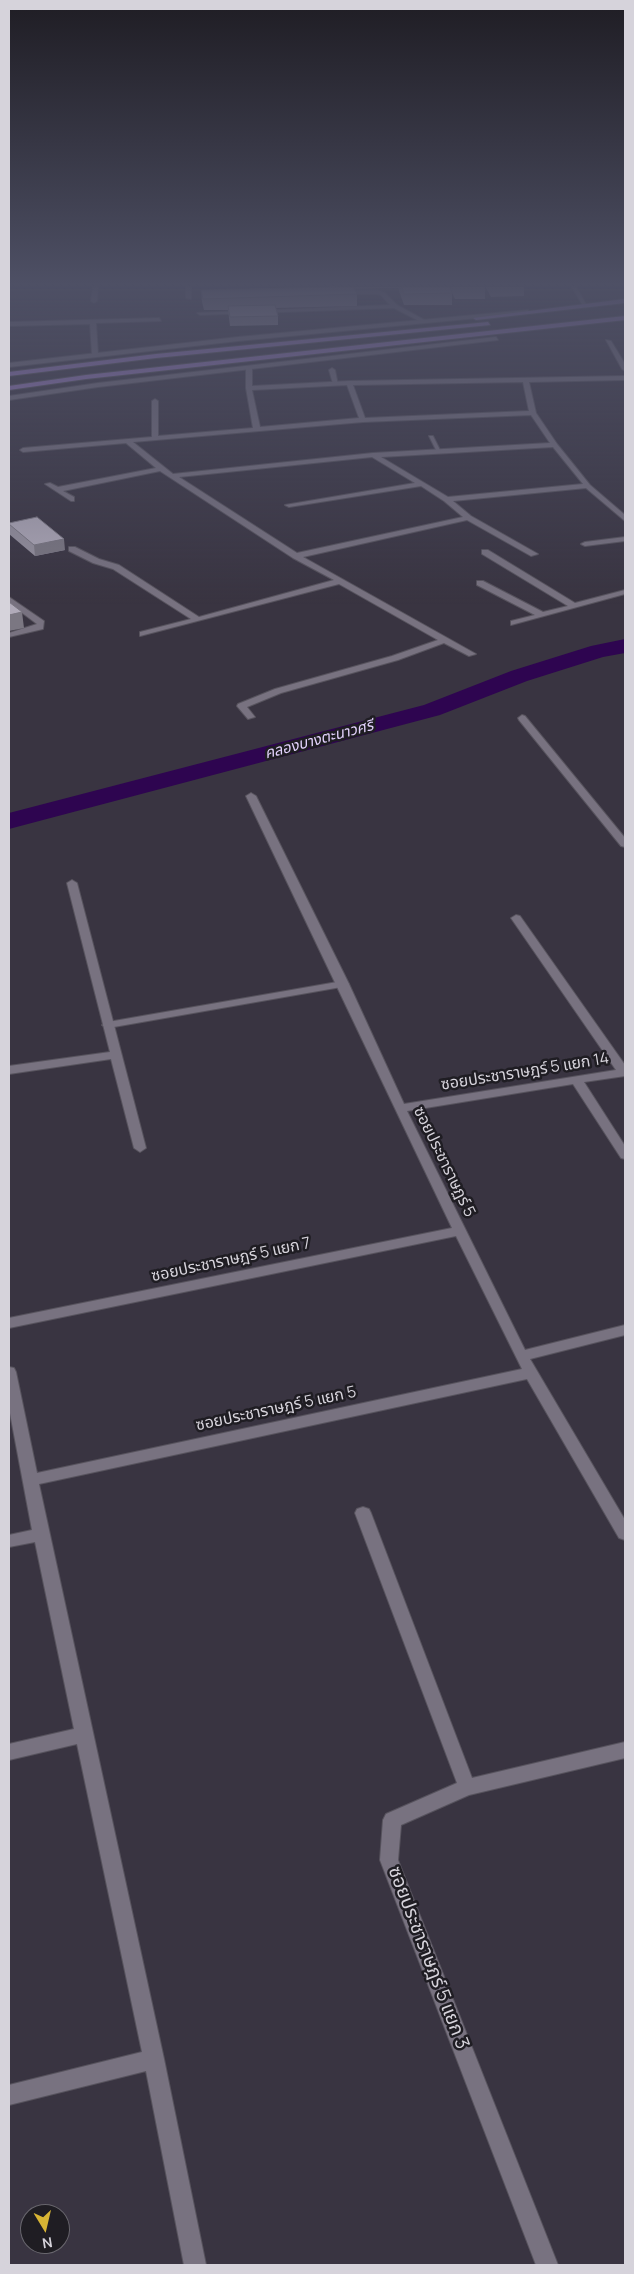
<!DOCTYPE html>
<meta charset="utf-8">
<style>
body{margin:0}
#map{position:relative;width:634px;height:2274px;overflow:hidden;background:#393441;font-family:Manrope,sans-serif}
canvas{display:block}
.frame{position:absolute;inset:0;border:10px solid #d6d3db;pointer-events:none}
.north{position:absolute;left:20px;top:2204px;width:50px;height:50px;box-sizing:border-box;background:#1f1d23;border:1px solid #68666d;border-radius:50%;rotate:171deg;font-size:14px;font-weight:700;line-height:20px;text-align:center;color:#d6d3db}
.north::after{content:'';display:block;margin:auto;width:18px;height:22px;background:#d7b434;clip-path:polygon(50% 0,100% 100%,50% 72%,0 100%)}
</style>
<div id="map">
<canvas width="634" height="2274"></canvas>
<div class="frame"></div>
<div class="north">N</div>
</div>
<script>
const ctx = document.querySelector('canvas').getContext('2d');
ctx.lineJoin = 'round';
function shape(rows) {
  const path = new Path2D();
  for (const r of rows) {
    path.moveTo(r[0], r[1]);
    for (let i = 2; i < r.length; i += 2) path.lineTo(r[i], r[i + 1]);
  }
  return path;
}
function fill(path, color) {
  ctx.fillStyle = color;
  ctx.fill(path, 'evenodd');
}
function trace(path, color, width, dash) {
  ctx.strokeStyle = color;
  ctx.lineWidth = width;
  ctx.lineCap = dash ? 'butt' : 'round';
  ctx.setLineDash(dash || []);
  ctx.stroke(path);
}
function write(font, color, halo, rows, align = 'center') {
  ctx.font = font + ' Manrope,"Noto Sans Thai",sans-serif';
  ctx.lineWidth = 5;
  ctx.setLineDash([]);
  ctx.textBaseline = 'middle';
  ctx.strokeStyle = halo;
  ctx.fillStyle = color;
  for (const [text, x, y, turn = 0] of rows) {
    ctx.save();
    ctx.translate(x, y);
    ctx.rotate((+turn || 0) * Math.PI / 180);
    ctx.textAlign = isNaN(turn) ? turn : align;
    if (halo) ctx.strokeText(text, 0, 0);
    ctx.fillText(text, 0, 0);
    ctx.restore();
  }
}
fill(shape([
 [625,639,625,653,603,657,527,681,440,715,9,829,9,813,424,705,511,671,591,646,625,639]
]), '#2e0550');
const service = shape([
 [330,287,335,287,336,290,377,290,385,293,397,305,428,322,423,323,394,308,200,315,197,313,390,305,381,295,377,294,334,294,331,292,330,287],
 [332,368,335,370,338,385,333,384,329,370,332,368],
 [429,436,433,436,441,452,437,452,429,436],
 [482,550,488,550,575,603,625,590,625,594,511,625,511,621,535,615,477,585,477,581,483,581,543,612,568,606,482,554,482,550],
 [9,597,44,621,43,629,9,637,9,633,37,624,9,603,9,597],
 [343,981,349,984,347,986,108,1028,102,1025,108,1022,343,981]
]);
const minor = shape([
 [93,287,98,287,97,301,94,303,91,301,93,287],
 [186,287,191,287,191,299,186,298,186,287],
 [572,287,576,287,587,306,583,306,572,287],
 [159,318,161,321,96,323,98,354,95,356,92,354,90,324,9,326,9,322,159,318],
 [606,340,611,341,625,364,625,371,622,369,606,340],
 [249,366,252,368,252,386,349,381,625,376,625,380,529,382,536,413,557,444,590,485,625,515,625,521,586,488,453,501,471,516,538,554,531,556,467,520,303,557,476,654,469,656,444,643,398,660,281,693,247,707,255,717,248,719,237,706,238,704,275,689,392,656,438,640,339,584,140,636,140,632,191,619,113,569,93,563,69,551,69,547,75,547,99,559,119,565,199,617,334,580,293,558,160,471,63,491,74,497,74,501,71,501,45,484,50,483,58,487,156,468,126,443,23,452,20,450,23,448,152,437,152,401,155,399,158,401,158,436,253,428,246,388,246,368,249,366],
 [523,382,529,411,365,418,353,385,523,382],
 [347,385,359,418,260,427,252,390,347,385],
 [531,415,550,443,373,453,173,474,133,442,363,422,531,415],
 [553,447,583,484,448,497,381,457,553,447],
 [372,457,415,483,285,505,289,507,421,486,444,501,463,517,297,553,179,477,372,457],
 [625,537,625,541,585,546,581,544,585,542,625,537],
 [522,715,525,716,625,838,625,847,621,846,519,720,518,718,522,715],
 [251,793,256,796,349,984,404,1104,616,1070,511,918,516,915,520,916,625,1065,625,1076,584,1082,625,1146,625,1159,621,1158,573,1084,407,1111,525,1350,625,1325,625,1335,530,1359,625,1520,625,1540,619,1538,527,1379,39,1484,164,2059,206,2265,184,2265,146,2071,9,2105,9,2085,142,2052,77,1744,9,1760,9,1744,74,1729,35,1542,9,1547,9,1535,32,1530,9,1408,9,1367,14,1368,16,1372,37,1473,522,1369,456,1236,9,1328,9,1318,452,1228,246,796,251,793],
 [72,880,77,883,146,1148,140,1152,134,1148,111,1059,9,1074,9,1066,110,1052,67,883,72,880],
 [363,1507,369,1509,371,1513,472,1778,625,1742,625,1758,469,1795,401,1825,398,1860,558,2265,536,2265,380,1860,383,1820,386,1814,457,1783,355,1513,357,1509,363,1507]
]);
const secondary = shape([
 [528,310,530,313,238,341,9,367,9,363,238,337,528,310],
 [496,337,498,340,98,387,9,400,9,396,98,383,496,337]
]);
const primary = shape([
 [625,299,625,303,476,320,473,318,625,299],
 [625,316,625,320,86,379,9,390,9,386,86,375,625,316],
 [488,322,490,325,156,358,9,376,9,372,156,354,488,322]
]);
trace(service, '#57535d', 2);
trace(minor, '#57535d', 2);
trace(secondary, '#57535d', 2);
trace(primary, '#57535d', 2);
fill(service, '#787280');
fill(minor, '#787280');
fill(secondary, '#787280');
fill(primary, '#a17fcc');
fill(shape([
 [336,287,450,287,451,290,451,287,485,287,485,299,455,299,452,293,452,305,404,305,398,288,355,289,357,294,357,306,276,308,278,316,278,325,230,326,228,310,204,310,202,302,201,290],
 [486,287,524,287,524,296,491,297,486,288],
 [9,523,65,550,35,556,9,534]
]), '#97929f');
fill(shape([
 [64,539,65,550,35,556,34,545],
 [22,612,24,628,9,631,9,615]
]), '#7b7782');
const building = shape([
 [336,287,354,287,357,294,203,299,201,290,336,287],
 [402,287,450,287,452,293,404,294,402,287],
 [275,305,278,316,230,317,228,306,275,305],
 [37,517,64,539,34,545,9,524,9,523,37,517],
 [9,602,22,612,9,615,9,602]
]);
fill(building, '#b0aab9');
trace(building, '#7b7782', 1);
const sky = ctx.createLinearGradient(0, 0, 0, 605);
sky.addColorStop(0, '#1f1d24');
sky.addColorStop(0.47, '#4e5065');
sky.addColorStop(1, '#4e506500');
ctx.fillStyle = sky;
ctx.fillRect(0, 0, 634, 605);
write('italic 15px', '#e3d2fd', '#1f1d23', [
 ["คลองบางตะนาวศรี",319,740,-15]
]);
write('16px', '#d6d3db', '#1f1d23', [
 ["ซอยประชาราษฎร์ 5 แยก 14",525,1072,-9],
 ["ซอยประชาราษฏร์ 5",444,1162,64],
 ["ซอยประชาราษฎร์ 5 แยก 7",231,1260,-12],
 ["ซอยประชาราษฎร์ 5 แยก 5",276,1409,-12]
]);
write('19px', '#d6d3db', '#1f1d23', [
 ["ซอยประชาราษฎร์ 5 แยก 3",428,1958,69]
]);
</script>
